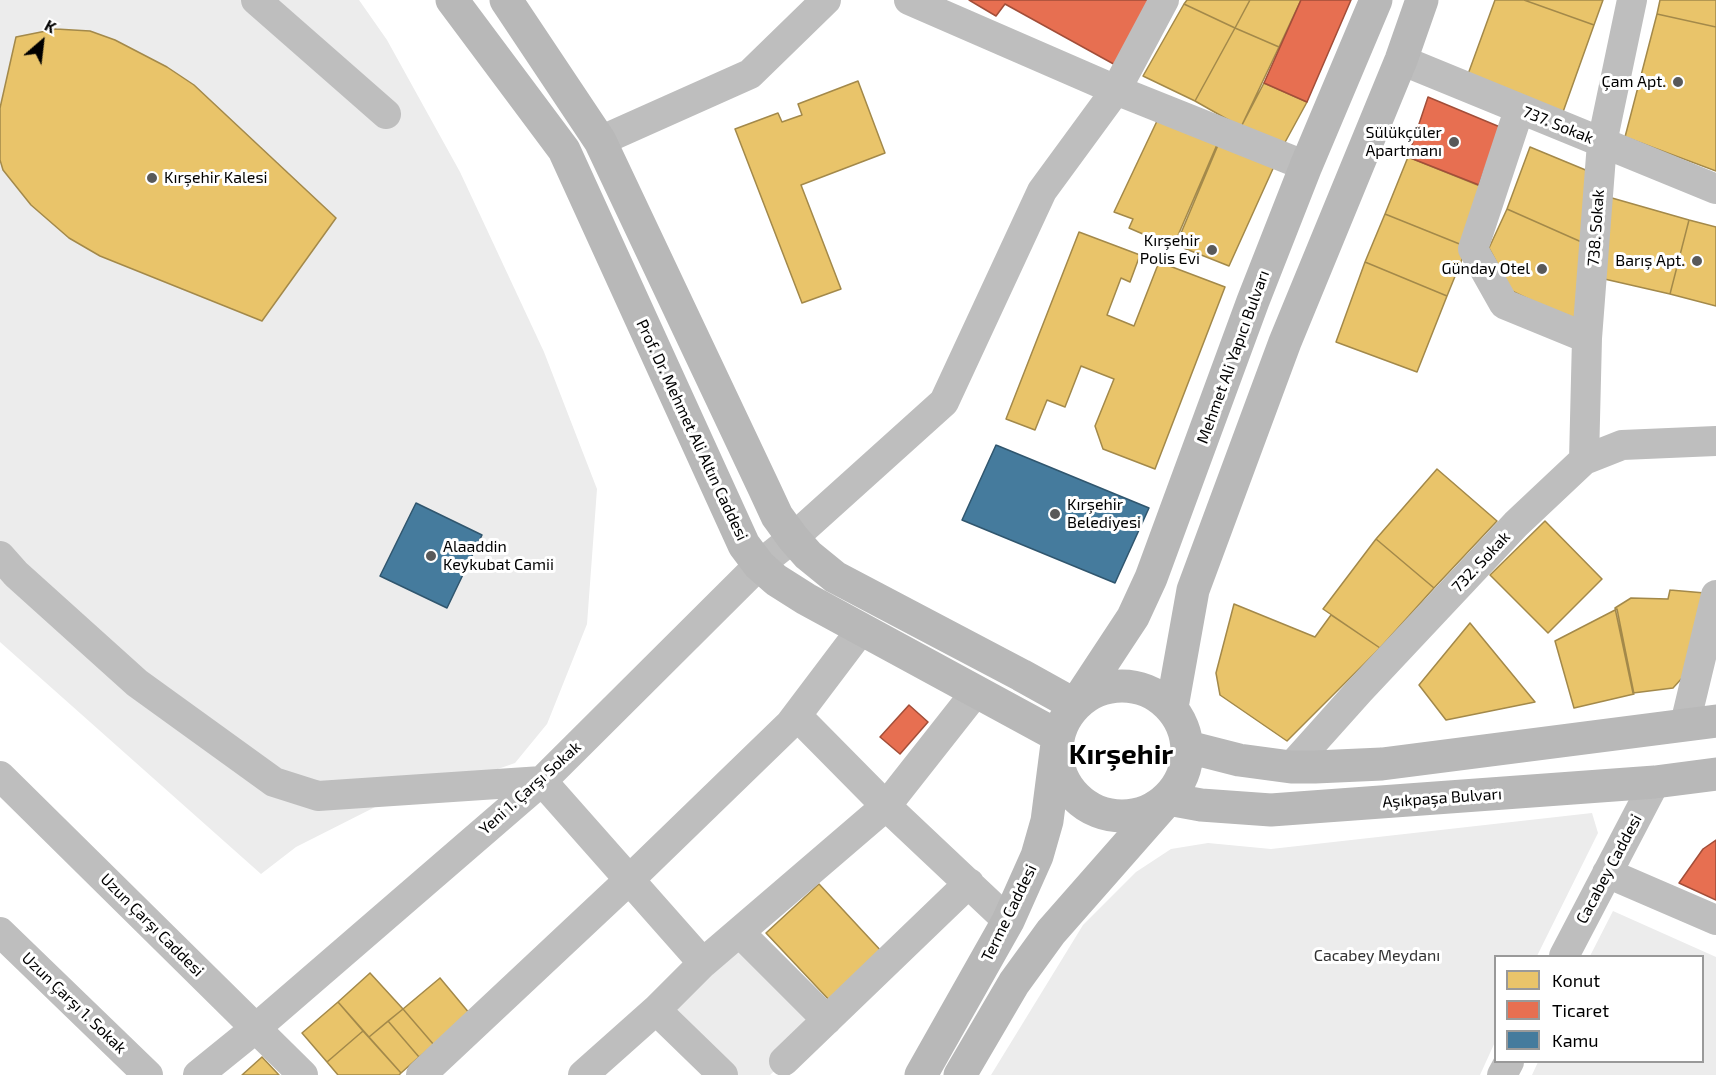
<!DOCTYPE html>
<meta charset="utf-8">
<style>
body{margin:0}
#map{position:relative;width:1716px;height:1075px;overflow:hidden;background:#fff;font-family:"Exo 2",sans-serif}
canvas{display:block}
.legend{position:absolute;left:1494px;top:955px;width:210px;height:108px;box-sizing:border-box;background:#fff;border:2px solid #999;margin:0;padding:8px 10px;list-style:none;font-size:18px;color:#000}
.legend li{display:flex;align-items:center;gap:12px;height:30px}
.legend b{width:30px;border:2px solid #999}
.north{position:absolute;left:12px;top:12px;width:60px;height:60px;-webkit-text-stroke:4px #fff;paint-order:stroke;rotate:28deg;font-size:16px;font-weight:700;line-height:24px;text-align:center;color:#000}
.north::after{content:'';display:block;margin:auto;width:21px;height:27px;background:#000;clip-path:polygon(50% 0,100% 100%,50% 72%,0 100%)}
</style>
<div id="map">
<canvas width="1716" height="1075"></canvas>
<ul class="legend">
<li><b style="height:16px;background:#e9c46a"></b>Konut</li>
<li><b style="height:16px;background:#e76f51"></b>Ticaret</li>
<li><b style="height:16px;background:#457b9d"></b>Kamu</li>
</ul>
<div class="north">K</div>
</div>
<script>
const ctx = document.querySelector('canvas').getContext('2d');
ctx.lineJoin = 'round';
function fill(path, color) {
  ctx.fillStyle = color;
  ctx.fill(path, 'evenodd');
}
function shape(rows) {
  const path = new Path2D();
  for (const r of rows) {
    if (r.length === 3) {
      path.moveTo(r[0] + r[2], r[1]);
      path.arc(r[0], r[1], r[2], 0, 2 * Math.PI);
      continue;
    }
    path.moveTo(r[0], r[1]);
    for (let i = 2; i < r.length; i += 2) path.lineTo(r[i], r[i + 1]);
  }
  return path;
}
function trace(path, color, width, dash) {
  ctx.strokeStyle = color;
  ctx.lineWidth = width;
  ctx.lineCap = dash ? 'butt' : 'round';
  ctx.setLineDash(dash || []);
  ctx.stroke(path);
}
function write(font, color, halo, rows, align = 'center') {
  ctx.font = font + ' "Exo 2",sans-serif';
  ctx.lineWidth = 6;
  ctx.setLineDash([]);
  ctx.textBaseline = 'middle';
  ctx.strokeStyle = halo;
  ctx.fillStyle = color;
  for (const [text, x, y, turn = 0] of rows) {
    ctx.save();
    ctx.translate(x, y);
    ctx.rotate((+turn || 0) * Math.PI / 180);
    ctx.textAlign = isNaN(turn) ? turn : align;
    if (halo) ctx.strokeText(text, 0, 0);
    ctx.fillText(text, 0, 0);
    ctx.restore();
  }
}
fill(shape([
 [0,0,359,0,387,40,460,172,544,352,597,489,587,624,547,724,515,763,472,778,389,800,296,847,261,874,0,642],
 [1592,813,1598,833,1537,956,1496,956,1495,1042,1480,1075,991,1075,1083,925,1136,872,1171,849,1208,843,1271,849],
 [1613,911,1716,957,1716,1075,1532,1075,1538,1062,1702,1062,1702,956,1590,956],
 [739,932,827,1020,770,1075,723,1075,656,1010]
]), '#ececec');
const homes = shape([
 [1187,0,1250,0,1235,28,1184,4,1187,0],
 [1250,0,1301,0,1279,47,1235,28,1250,0],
 [1495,0,1524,0,1594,25,1563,112,1467,77,1495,0],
 [1524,0,1603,0,1594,25,1524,0],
 [1660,0,1716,0,1716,27,1657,14,1660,0],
 [1184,4,1235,28,1195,101,1143,76,1184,4],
 [1657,14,1716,27,1716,171,1625,137,1657,14],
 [1235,28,1279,47,1241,127,1195,101,1235,28],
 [56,29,90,31,115,40,167,67,194,85,336,218,262,321,100,256,69,238,31,205,3,170,0,160,0,108,16,37,56,29],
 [858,81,885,153,801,185,841,289,802,303,735,129,778,113,782,122,802,115,798,104,858,81],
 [1264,83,1307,102,1283,146,1241,127,1264,83],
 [1157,121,1219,140,1173,247,1129,228,1133,219,1114,212,1157,121],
 [1221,138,1276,162,1229,266,1176,245,1221,138],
 [1530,147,1588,171,1586,244,1507,209,1530,147],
 [1408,157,1490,190,1467,247,1385,214,1408,157],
 [1605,196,1689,220,1670,294,1600,278,1605,196],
 [1507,209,1586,244,1577,318,1567,318,1512,291,1489,248,1507,209],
 [1385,214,1467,247,1447,296,1365,262,1385,214],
 [1689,220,1716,227,1716,306,1670,294,1689,220],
 [1079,232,1140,255,1130,282,1121,278,1107,315,1134,326,1159,262,1225,287,1155,469,1103,449,1095,426,1114,379,1081,366,1065,407,1047,400,1035,430,1006,419,1079,232],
 [1365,262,1447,296,1417,372,1336,342,1365,262],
 [1437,469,1497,521,1434,588,1376,539,1437,469],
 [1545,521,1602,579,1548,633,1490,575,1545,521],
 [1376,539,1434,588,1380,648,1323,609,1376,539],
 [1670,590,1705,593,1694,665,1673,688,1633,693,1615,608,1631,598,1668,599,1670,590],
 [1234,604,1315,637,1331,615,1380,648,1287,741,1220,695,1216,673,1234,604],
 [1617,609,1634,694,1574,708,1555,641,1617,609],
 [1470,623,1535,702,1446,720,1419,685,1470,623],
 [819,884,883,953,831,1002,766,933,819,884],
 [370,973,403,1009,369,1037,338,1002,370,973],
 [440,978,470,1014,434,1045,403,1009,440,978],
 [338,1002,363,1031,327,1062,302,1033,338,1002],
 [403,1009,434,1045,419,1057,388,1021,403,1009],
 [388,1021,419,1057,401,1073,369,1037,388,1021],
 [363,1031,401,1073,399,1075,338,1075,327,1062,363,1031],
 [262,1057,279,1075,242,1075,262,1057]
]);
fill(homes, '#e9c46a');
trace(homes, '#a3894a', 1.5);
const shops = shape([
 [969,0,1155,0,1119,67,1005,4,996,16,969,0],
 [1301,0,1351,0,1307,102,1264,83,1301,0],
 [1428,97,1500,127,1479,185,1408,157,1428,97],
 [909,705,928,722,900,754,880,737,909,705],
 [1716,840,1716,900,1679,883,1703,849,1716,840]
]);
fill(shops, '#e76f51');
trace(shops, '#a24e39', 1.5);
const public = shape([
 [996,445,1149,508,1115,583,962,520,996,445],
 [416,503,482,535,447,608,380,576,416,503]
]);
fill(public, '#457b9d');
trace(public, '#30566e', 1.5);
trace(shape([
 [256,0,386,114],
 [909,0,1116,90,1164,0],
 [1401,60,1716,189],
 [1519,110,1473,249,1504,304,1587,338],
 [600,141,750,74,826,0],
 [1584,460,1587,338,1602,143,1632,0],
 [0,556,16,574,137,683,274,782,318,796,542,781,703,963],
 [797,716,886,806,1008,921],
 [1685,724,1716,595],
 [1291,767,1360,690,1516,524,1584,460,1622,445,1716,441],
 [0,776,303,1075],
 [1607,873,1716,920],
 [0,932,148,1075],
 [739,932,827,1020],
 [1564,956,1655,782],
 [656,1010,723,1075],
 [784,1061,969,883],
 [198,1075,256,1028,542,781,759,565,793,538,944,402,1042,191,1116,90,1306,166],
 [421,1075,629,880,790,724,861,630],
 [583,1075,656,1010,703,963,886,806,975,693],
 [1502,1075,1509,1062]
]), '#bebebe', 30);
trace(shape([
 [452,0,564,150,744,545,759,565,776,580,806,599,1058,736,1047,821,1037,856,1008,921,921,1075],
 [506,0,600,141,764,488,777,516,793,538,808,555,835,577,1021,675,1075,705,1133,617,1151,578,1253,301,1306,166,1376,0],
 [1122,751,65],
 [1172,707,1193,590,1285,342,1401,60,1422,0],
 [1188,747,1239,760,1291,767,1315,767,1382,764,1716,721],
 [960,1075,1014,983,1051,932,1168,799,1201,805,1271,810,1655,782,1716,774]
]), '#b8b8b8', 33);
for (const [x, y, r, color] of [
 [1678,82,6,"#595959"],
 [1454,142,6,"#595959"],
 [152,178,6,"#595959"],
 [1212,250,6,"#595959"],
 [1697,261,6,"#595959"],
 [1542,269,6,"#595959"],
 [1055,514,6,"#595959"],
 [431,556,6,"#595959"]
]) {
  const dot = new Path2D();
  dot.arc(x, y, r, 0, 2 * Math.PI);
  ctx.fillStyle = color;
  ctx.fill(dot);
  trace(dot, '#fff', 2);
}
write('16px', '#000', '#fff', [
 ["Çam Apt.",1666,82],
 ["Sülükçüler",1442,133],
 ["Apartmanı",1442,151],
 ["Kırşehir Kalesi",164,178,"left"],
 ["Kırşehir",1200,241],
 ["Polis Evi",1200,259],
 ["Barış Apt.",1685,261],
 ["Günday Otel",1530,269],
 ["Kırşehir",1067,505,"left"],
 ["Belediyesi",1067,523,"left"],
 ["Alaaddin",443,547,"left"],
 ["Keykubat Camii",443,565,"left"]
], 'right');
write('16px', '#000', '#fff', [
 ["737. Sokak",1558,125,22],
 ["738. Sokak",1596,228,-86],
 ["Mehmet Ali Yapıcı Bulvarı",1233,357,-70],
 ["Prof. Dr. Mehmet Ali Altın Caddesi",692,430,65],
 ["732. Sokak",1481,562,-47],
 ["Yeni 1. Çarşı Sokak",530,788,-42],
 ["Aşıkpaşa Bulvarı",1442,798,-4],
 ["Cacabey Caddesi",1609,869,-62],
 ["Terme Caddesi",1009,913,-64],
 ["Uzun Çarşı Caddesi",152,925,45],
 ["Uzun Çarşı 1. Sokak",74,1003,44]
]);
write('16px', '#333', '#fff', [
 ["Cacabey Meydanı",1377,956]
]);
write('bold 28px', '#000', '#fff', [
 ["Kırşehir",1121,755]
]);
</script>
